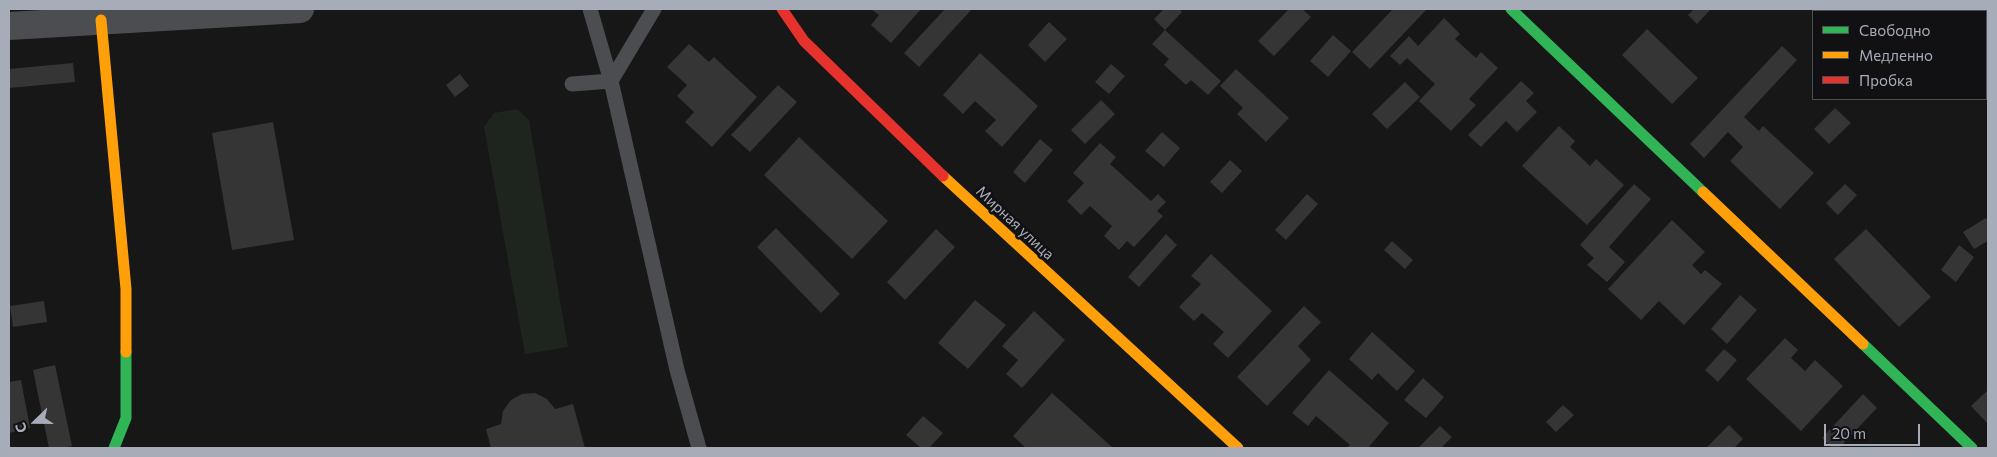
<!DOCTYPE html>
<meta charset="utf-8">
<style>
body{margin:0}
#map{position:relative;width:1997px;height:457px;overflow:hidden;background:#171717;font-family:Commissioner,sans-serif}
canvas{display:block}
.frame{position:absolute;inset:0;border:10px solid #a7acb9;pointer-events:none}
.legend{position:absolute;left:1812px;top:10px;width:175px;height:90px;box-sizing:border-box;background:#111113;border:1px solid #4d4f55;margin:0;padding:6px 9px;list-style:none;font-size:15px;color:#a7acb9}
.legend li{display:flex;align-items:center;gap:10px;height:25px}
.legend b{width:25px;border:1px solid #4d4f55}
.north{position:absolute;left:10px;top:397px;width:50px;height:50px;-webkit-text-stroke:4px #111113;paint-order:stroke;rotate:248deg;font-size:14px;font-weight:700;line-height:20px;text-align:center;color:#a7acb9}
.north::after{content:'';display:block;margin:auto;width:18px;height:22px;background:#a7acb9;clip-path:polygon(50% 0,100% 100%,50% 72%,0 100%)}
.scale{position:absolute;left:1824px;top:424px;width:96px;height:22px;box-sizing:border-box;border:2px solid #a7acb9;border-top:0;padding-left:6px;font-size:15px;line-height:18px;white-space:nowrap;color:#a7acb9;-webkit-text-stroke:4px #111113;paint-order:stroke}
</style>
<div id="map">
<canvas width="1997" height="457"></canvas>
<div class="frame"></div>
<ul class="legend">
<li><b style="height:6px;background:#30b455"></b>Свободно</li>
<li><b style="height:6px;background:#ff9f0a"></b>Медленно</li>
<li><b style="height:6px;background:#e5322d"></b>Пробка</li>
</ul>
<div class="north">С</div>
<div class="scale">20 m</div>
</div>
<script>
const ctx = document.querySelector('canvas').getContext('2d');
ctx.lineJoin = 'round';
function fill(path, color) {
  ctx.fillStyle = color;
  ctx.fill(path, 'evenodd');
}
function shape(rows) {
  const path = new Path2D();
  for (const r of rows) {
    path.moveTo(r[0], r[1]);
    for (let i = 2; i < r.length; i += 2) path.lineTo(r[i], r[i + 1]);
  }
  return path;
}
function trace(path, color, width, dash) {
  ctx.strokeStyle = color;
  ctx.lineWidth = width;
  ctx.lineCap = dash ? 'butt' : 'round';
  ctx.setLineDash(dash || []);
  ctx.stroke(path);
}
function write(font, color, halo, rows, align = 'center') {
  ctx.font = font + ' Commissioner,sans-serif';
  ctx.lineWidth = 5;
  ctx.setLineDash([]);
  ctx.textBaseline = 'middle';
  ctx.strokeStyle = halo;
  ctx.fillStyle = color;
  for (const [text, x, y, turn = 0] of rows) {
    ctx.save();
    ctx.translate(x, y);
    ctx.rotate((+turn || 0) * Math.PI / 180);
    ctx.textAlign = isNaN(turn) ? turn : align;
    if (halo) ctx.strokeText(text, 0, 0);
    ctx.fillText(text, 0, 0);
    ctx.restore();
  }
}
fill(shape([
 [517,109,529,120,568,347,525,354,484,127,494,113]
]), '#1d251e');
fill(shape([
 [871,9,921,9,891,43,871,25,879,15],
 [945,9,972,9,919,67,904,53],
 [1164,9,1179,9,1182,12,1165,30,1154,19],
 [1289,9,1302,9,1311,17,1274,56,1258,41],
 [1393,9,1427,9,1370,69,1352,52],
 [1694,9,1711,9,1697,24,1688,15],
 [1444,18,1460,34,1455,39,1476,58,1481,52,1498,68,1469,99,1476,105,1451,131,1419,101,1435,84,1407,58,1400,65,1390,56,1409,36,1418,46],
 [1049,22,1067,39,1045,62,1028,45],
 [1647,29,1698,78,1672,104,1622,55],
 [1165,30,1221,81,1208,95,1191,80,1186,85,1164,65,1169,59,1152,44],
 [1333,35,1351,51,1328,77,1310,61],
 [689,44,709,62,714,57,757,97,712,147,685,122,694,112,677,96,687,85,667,67],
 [1782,46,1797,60,1744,117,1759,131,1763,126,1814,173,1780,209,1730,161,1743,147,1728,132,1704,158,1690,144],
 [980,53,1038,106,1002,147,985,131,996,120,975,101,963,114,943,95],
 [73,63,75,82,9,88,9,69],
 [1111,64,1125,76,1109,94,1095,82],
 [1236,69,1289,118,1266,142,1237,114,1243,108,1220,86],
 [460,74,469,86,455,97,446,85],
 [1521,81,1534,93,1526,101,1537,112,1517,132,1506,121,1481,147,1468,135],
 [1405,82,1420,97,1387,129,1372,114],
 [778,85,797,102,750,152,731,135],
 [1101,100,1115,114,1085,144,1071,130],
 [1835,108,1851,123,1829,144,1814,129],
 [273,122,294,240,232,250,212,133],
 [1559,126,1575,141,1570,147,1590,166,1596,159,1624,185,1587,225,1522,166],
 [1162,132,1180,148,1164,167,1145,151],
 [799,137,888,221,852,259,764,175],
 [1040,139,1053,150,1025,183,1013,172],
 [1100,143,1116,157,1110,164,1151,201,1158,194,1166,202,1157,211,1163,216,1134,247,1127,241,1119,250,1104,236,1112,226,1090,206,1081,215,1067,201,1084,183,1073,173],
 [1230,160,1242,171,1222,193,1210,182],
 [1634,184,1651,199,1609,247,1625,262,1607,282,1587,265,1594,258,1580,245],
 [1845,184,1857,195,1838,215,1826,203],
 [1307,194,1318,204,1286,240,1275,230],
 [1986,218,1988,221,1988,241,1974,249,1963,232],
 [1672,220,1705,252,1692,265,1701,274,1705,270,1722,284,1684,325,1659,301,1641,320,1608,289],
 [776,228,840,294,821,313,757,247],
 [936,229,955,247,905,300,887,282],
 [1866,229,1931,297,1899,327,1834,259],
 [1166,234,1177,245,1139,287,1128,277],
 [1392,241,1413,260,1405,269,1384,250],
 [1959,245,1974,257,1956,282,1941,270],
 [1211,254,1272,311,1228,358,1213,344,1224,332,1202,313,1194,321,1179,307,1201,284,1191,276],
 [1740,295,1757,310,1727,344,1711,329],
 [975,300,1006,325,968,369,938,343],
 [44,301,47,322,13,327,10,306],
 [1304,306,1321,322,1298,346,1311,360,1267,406,1237,377],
 [1034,311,1065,340,1022,388,1006,374,1018,360,1002,346],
 [1372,332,1415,371,1397,391,1378,373,1372,380,1349,359],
 [1785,338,1798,350,1791,358,1805,371,1815,360,1843,386,1801,431,1746,379],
 [1724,349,1737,360,1718,382,1705,370],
 [55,365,72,446,62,448,49,448,33,370],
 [1329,370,1389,423,1368,448,1346,448,1350,445,1316,416,1308,426,1292,413],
 [1423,378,1444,397,1426,418,1404,400],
 [21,380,30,428,9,433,9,382],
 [1988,390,1988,424,1971,406],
 [535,393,547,399,555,409,573,404,585,448,491,448,486,429,501,424,503,411,511,400,522,394],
 [1052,393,1113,448,1026,448,1013,436],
 [1863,394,1877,408,1839,448,1832,448,1822,438],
 [1563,405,1574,415,1556,432,1546,422],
 [923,416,943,433,929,448,921,448,906,435],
 [1729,425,1743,439,1734,448,1706,448],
 [1440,426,1452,437,1441,448,1418,448]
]), '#353536');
trace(shape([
 [590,9,611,81,677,370,699,448],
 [572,84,611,81,654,9]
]), '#4b4d50', 15);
trace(shape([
 [9,26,300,9]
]), '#4b4d50', 28);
trace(shape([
 [1511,9,1703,192],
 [1863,344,1972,448],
 [114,448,126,418,126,352]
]), '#30b455', 11);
trace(shape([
 [101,20,126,289,126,352],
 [943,176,1238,448],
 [1703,192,1863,344]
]), '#ff9f0a', 11);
trace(shape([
 [782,9,804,41,943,176]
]), '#e5322d', 11);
write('15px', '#a7acb9', '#111113', [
 ["Мирная улица",1015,223,43]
]);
</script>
